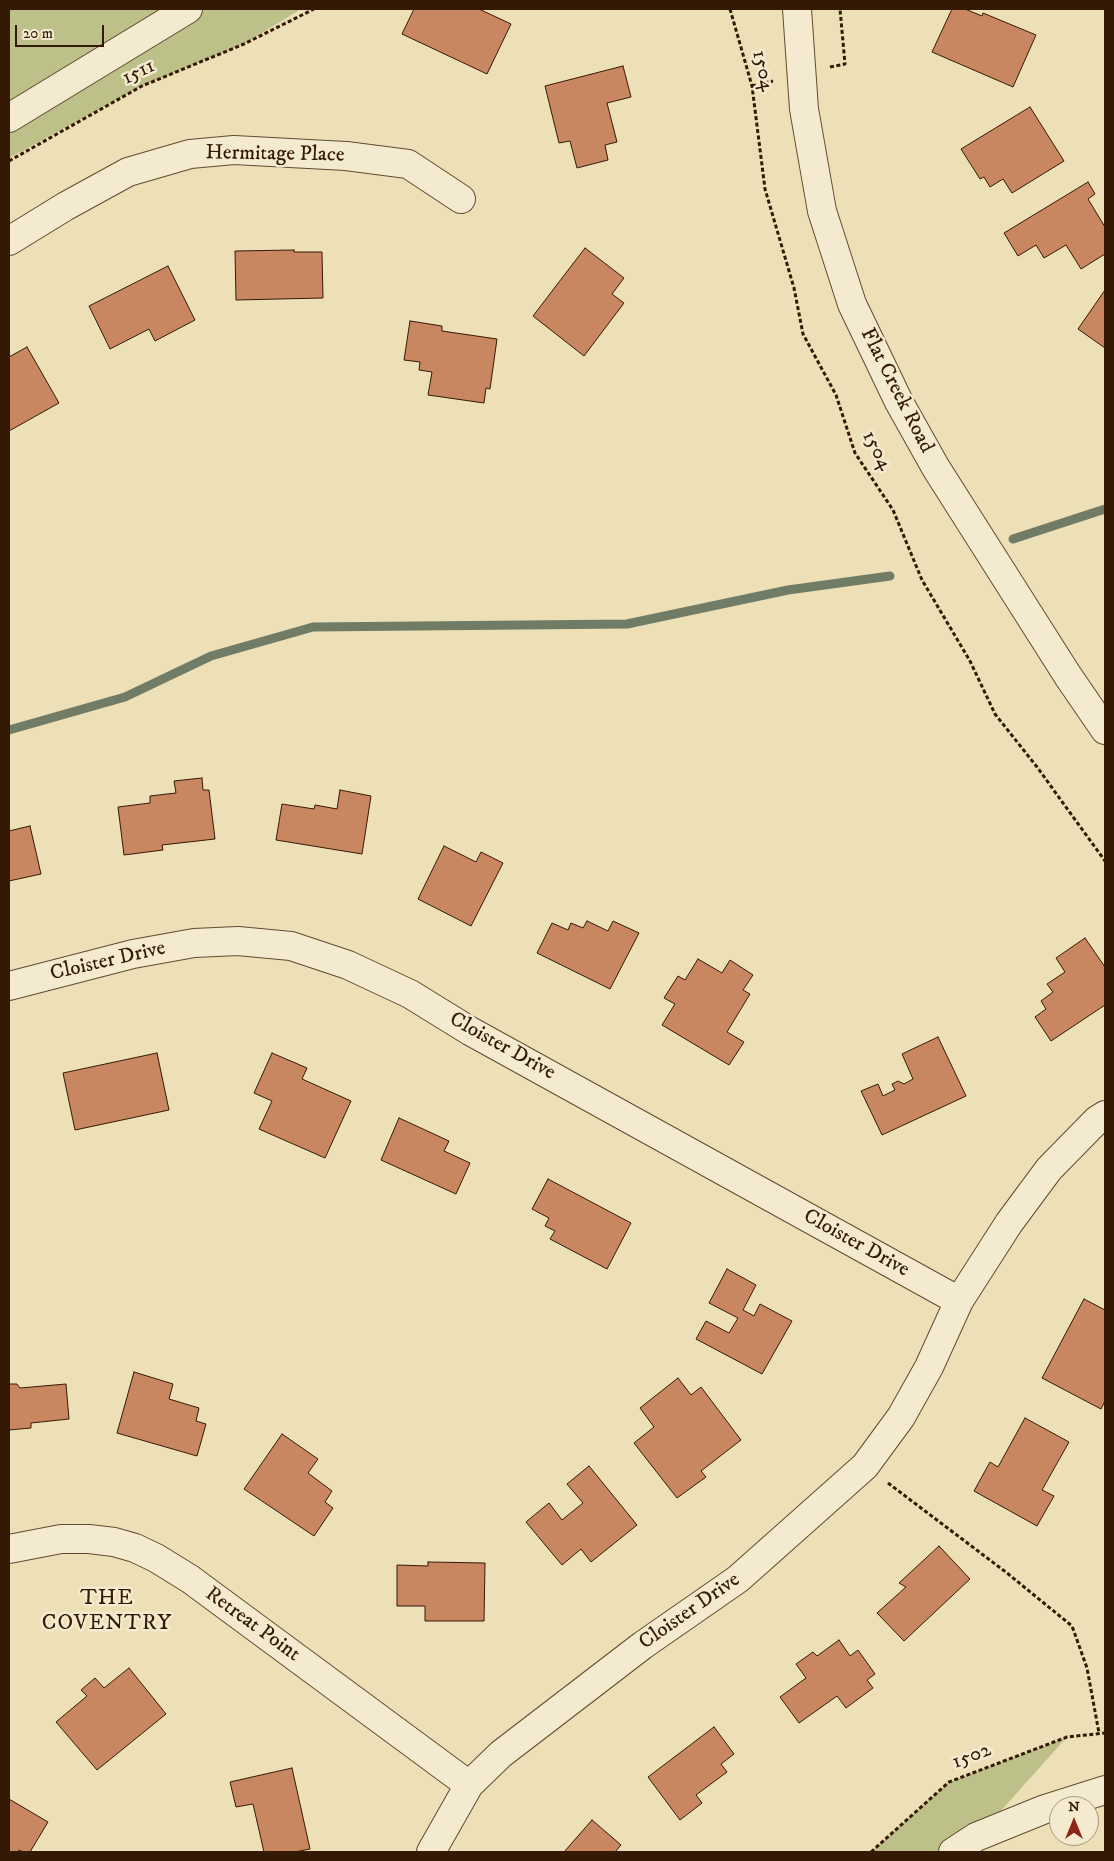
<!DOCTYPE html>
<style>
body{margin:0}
#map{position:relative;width:1114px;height:1861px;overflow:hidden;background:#eddfb6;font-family:"IM FELL DW Pica",serif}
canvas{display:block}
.frame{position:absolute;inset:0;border:10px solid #341a04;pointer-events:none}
.north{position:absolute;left:1049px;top:1796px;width:50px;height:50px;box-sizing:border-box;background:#f3ead0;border:1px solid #a7977e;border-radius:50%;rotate:0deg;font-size:14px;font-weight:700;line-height:20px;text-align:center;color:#341a04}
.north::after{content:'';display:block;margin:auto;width:18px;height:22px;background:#8f2418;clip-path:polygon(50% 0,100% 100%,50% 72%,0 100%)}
.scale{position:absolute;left:15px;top:25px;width:89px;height:22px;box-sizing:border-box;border:2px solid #341a04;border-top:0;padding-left:6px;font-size:15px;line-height:18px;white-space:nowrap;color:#341a04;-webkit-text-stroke:4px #f3ead0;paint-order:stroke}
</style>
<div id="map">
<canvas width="1114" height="1861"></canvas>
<div class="frame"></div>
<div class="north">N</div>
<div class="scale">20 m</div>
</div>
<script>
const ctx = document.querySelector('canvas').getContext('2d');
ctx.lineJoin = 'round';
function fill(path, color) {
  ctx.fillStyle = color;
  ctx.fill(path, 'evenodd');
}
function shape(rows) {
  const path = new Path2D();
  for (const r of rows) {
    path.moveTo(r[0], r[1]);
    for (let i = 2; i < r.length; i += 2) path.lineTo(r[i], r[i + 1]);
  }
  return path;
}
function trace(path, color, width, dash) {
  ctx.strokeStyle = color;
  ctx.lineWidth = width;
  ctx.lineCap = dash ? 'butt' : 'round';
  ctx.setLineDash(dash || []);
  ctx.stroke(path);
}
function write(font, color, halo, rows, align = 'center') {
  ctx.font = font + ' "IM FELL DW Pica",serif';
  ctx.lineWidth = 5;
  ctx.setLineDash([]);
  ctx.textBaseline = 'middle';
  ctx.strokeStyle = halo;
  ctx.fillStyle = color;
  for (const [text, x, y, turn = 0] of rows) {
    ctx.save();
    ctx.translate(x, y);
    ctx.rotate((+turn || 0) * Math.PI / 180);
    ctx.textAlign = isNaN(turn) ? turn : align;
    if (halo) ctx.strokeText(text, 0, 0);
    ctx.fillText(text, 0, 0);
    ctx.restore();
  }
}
fill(shape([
 [9,9,301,9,244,44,142,86,9,158],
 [1067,1737,964,1852,871,1852,949,1782]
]), '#bec089');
trace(shape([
 [1013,539,1105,509],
 [9,730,125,697,211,656,313,627,627,624,788,590,890,576]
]), '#717c66', 9);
const building = shape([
 [414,9,479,9,511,24,487,74,402,34,414,9],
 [952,9,965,9,982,16,983,13,1036,35,1013,87,932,52,952,9],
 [623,66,631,97,607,103,617,142,605,145,608,160,577,168,570,141,559,143,545,86,623,66],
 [1030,107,1064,161,1012,193,1003,179,990,187,984,177,980,179,961,149,1030,107],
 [1088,182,1095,194,1088,199,1105,227,1105,254,1081,269,1066,245,1044,258,1036,245,1018,256,1004,233,1088,182],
 [585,248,624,278,612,294,624,303,584,356,533,316,585,248],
 [294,250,294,252,322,252,323,298,236,300,235,251,294,250],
 [168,266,195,320,155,341,149,329,110,349,89,306,168,266],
 [1105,290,1105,348,1078,329,1105,290],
 [410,321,442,326,442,331,497,339,490,389,486,388,484,403,428,395,432,372,419,370,420,362,404,360,410,321],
 [27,347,59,403,9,431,9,357,27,347],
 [202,778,203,790,209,790,215,839,162,845,163,850,124,855,118,807,150,803,150,796,176,793,174,781,202,778],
 [340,790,371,796,362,854,276,840,282,804,314,809,315,805,337,809,340,790],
 [30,826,41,874,9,881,9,831,30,826],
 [444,846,476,862,481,852,503,863,471,926,418,899,444,846],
 [587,921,608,931,613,921,639,933,610,989,537,953,552,923,568,930,571,923,583,928,587,921],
 [1085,938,1105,967,1105,1005,1051,1041,1035,1017,1046,1009,1041,1001,1053,992,1047,984,1065,972,1056,958,1085,938],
 [698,959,722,973,730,960,753,975,743,990,750,994,727,1032,744,1042,729,1065,662,1025,675,1004,664,998,678,976,685,980,698,959],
 [938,1037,966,1096,882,1135,861,1091,878,1084,883,1096,895,1090,892,1084,898,1081,904,1084,913,1079,902,1054,938,1037],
 [157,1053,169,1110,75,1130,63,1073,157,1053],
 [272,1053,307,1068,302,1079,351,1101,325,1158,259,1129,272,1101,254,1093,272,1053],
 [399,1118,449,1141,444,1151,470,1163,456,1194,381,1160,399,1118],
 [548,1179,631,1223,607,1269,550,1239,555,1231,545,1226,549,1218,532,1209,548,1179],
 [727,1269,756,1285,743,1310,754,1316,760,1304,792,1321,762,1374,696,1339,706,1321,729,1333,738,1318,709,1303,727,1269],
 [1084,1299,1105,1310,1105,1401,1101,1409,1042,1378,1084,1299],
 [134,1372,173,1384,169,1399,199,1408,196,1421,206,1424,197,1456,117,1433,134,1372],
 [678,1378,691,1395,701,1387,741,1440,701,1471,706,1477,677,1498,634,1443,654,1427,640,1408,678,1378],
 [9,1384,17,1384,20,1388,66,1384,69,1419,31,1423,31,1428,9,1430,9,1384],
 [1025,1418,1069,1442,1042,1490,1054,1496,1037,1526,974,1491,990,1462,998,1467,1025,1418],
 [282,1434,318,1459,308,1473,332,1491,325,1502,333,1508,314,1536,244,1489,282,1434],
 [589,1466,637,1525,591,1562,581,1549,562,1565,526,1522,549,1503,562,1520,583,1503,567,1484,589,1466],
 [939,1546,970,1579,904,1641,877,1613,906,1587,899,1583,939,1546],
 [428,1562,485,1563,484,1621,425,1621,425,1606,397,1606,397,1565,428,1566,428,1562],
 [839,1640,850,1656,858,1650,875,1674,867,1680,873,1688,846,1708,837,1696,799,1723,780,1697,806,1678,796,1664,813,1652,817,1656,839,1640],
 [129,1668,166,1714,97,1770,56,1722,87,1696,81,1690,95,1678,104,1688,129,1668],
 [714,1727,734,1754,721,1764,727,1772,696,1795,702,1803,680,1820,648,1777,714,1727],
 [292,1768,310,1849,295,1852,264,1852,253,1804,236,1807,230,1782,292,1768],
 [9,1799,48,1822,30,1852,23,1852,19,1850,18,1852,9,1852,9,1799],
 [592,1820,621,1845,615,1852,564,1852,592,1820]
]);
fill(building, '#c88661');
trace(building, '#341a04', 1);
const minor = shape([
 [9,241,66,206,128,172,190,154,234,150,346,156,408,164,461,199],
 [9,986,133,954,194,943,238,941,291,946,348,965,410,994,470,1031,959,1301],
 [9,1549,61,1539,89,1539,114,1542,135,1548,156,1558,190,1579,469,1785],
 [431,1852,469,1785,501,1754,643,1645,738,1579,865,1466,901,1417,929,1367,959,1301,1009,1223,1049,1169,1097,1120,1105,1115]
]);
const tertiary = shape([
 [797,9,804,109,822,211,852,304,899,402,936,468,1068,676,1105,730],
 [9,118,188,9],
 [953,1852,976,1837,1045,1809,1105,1790]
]);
trace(minor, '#624b30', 30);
trace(tertiary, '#624b30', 30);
trace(shape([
 [730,9,752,86,765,189,794,288,803,334,836,395,855,453,893,510,922,580,970,661,995,714,1037,767,1105,861],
 [830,67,845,64,840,9],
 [752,86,773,81],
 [9,161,142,86,244,44,314,9],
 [888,1483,1007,1573,1072,1626,1087,1668,1099,1733],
 [871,1852,949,1782,1067,1737,1105,1733]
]), '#341a04', 3, [4, 2.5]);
trace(minor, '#f3ead0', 28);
trace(tertiary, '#f3ead0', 28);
write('21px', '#341a04', '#f3ead0', [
 ["1504",762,71,77],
 ["1511",139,73,-26],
 ["Hermitage Place",275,155,1],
 ["Flat Creek Road",896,391,63],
 ["1504",876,451,62],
 ["Cloister Drive",108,962,-13],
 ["Cloister Drive",502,1047,29],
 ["Cloister Drive",856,1244,29],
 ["Cloister Drive",690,1612,-35],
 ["Retreat Point",252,1625,36],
 ["1502",972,1757,-21]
]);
ctx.letterSpacing = '1px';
write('22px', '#341a04', '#f3ead0', [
 ["THE",107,1599],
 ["COVENTRY",107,1624]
]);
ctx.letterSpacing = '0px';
</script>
